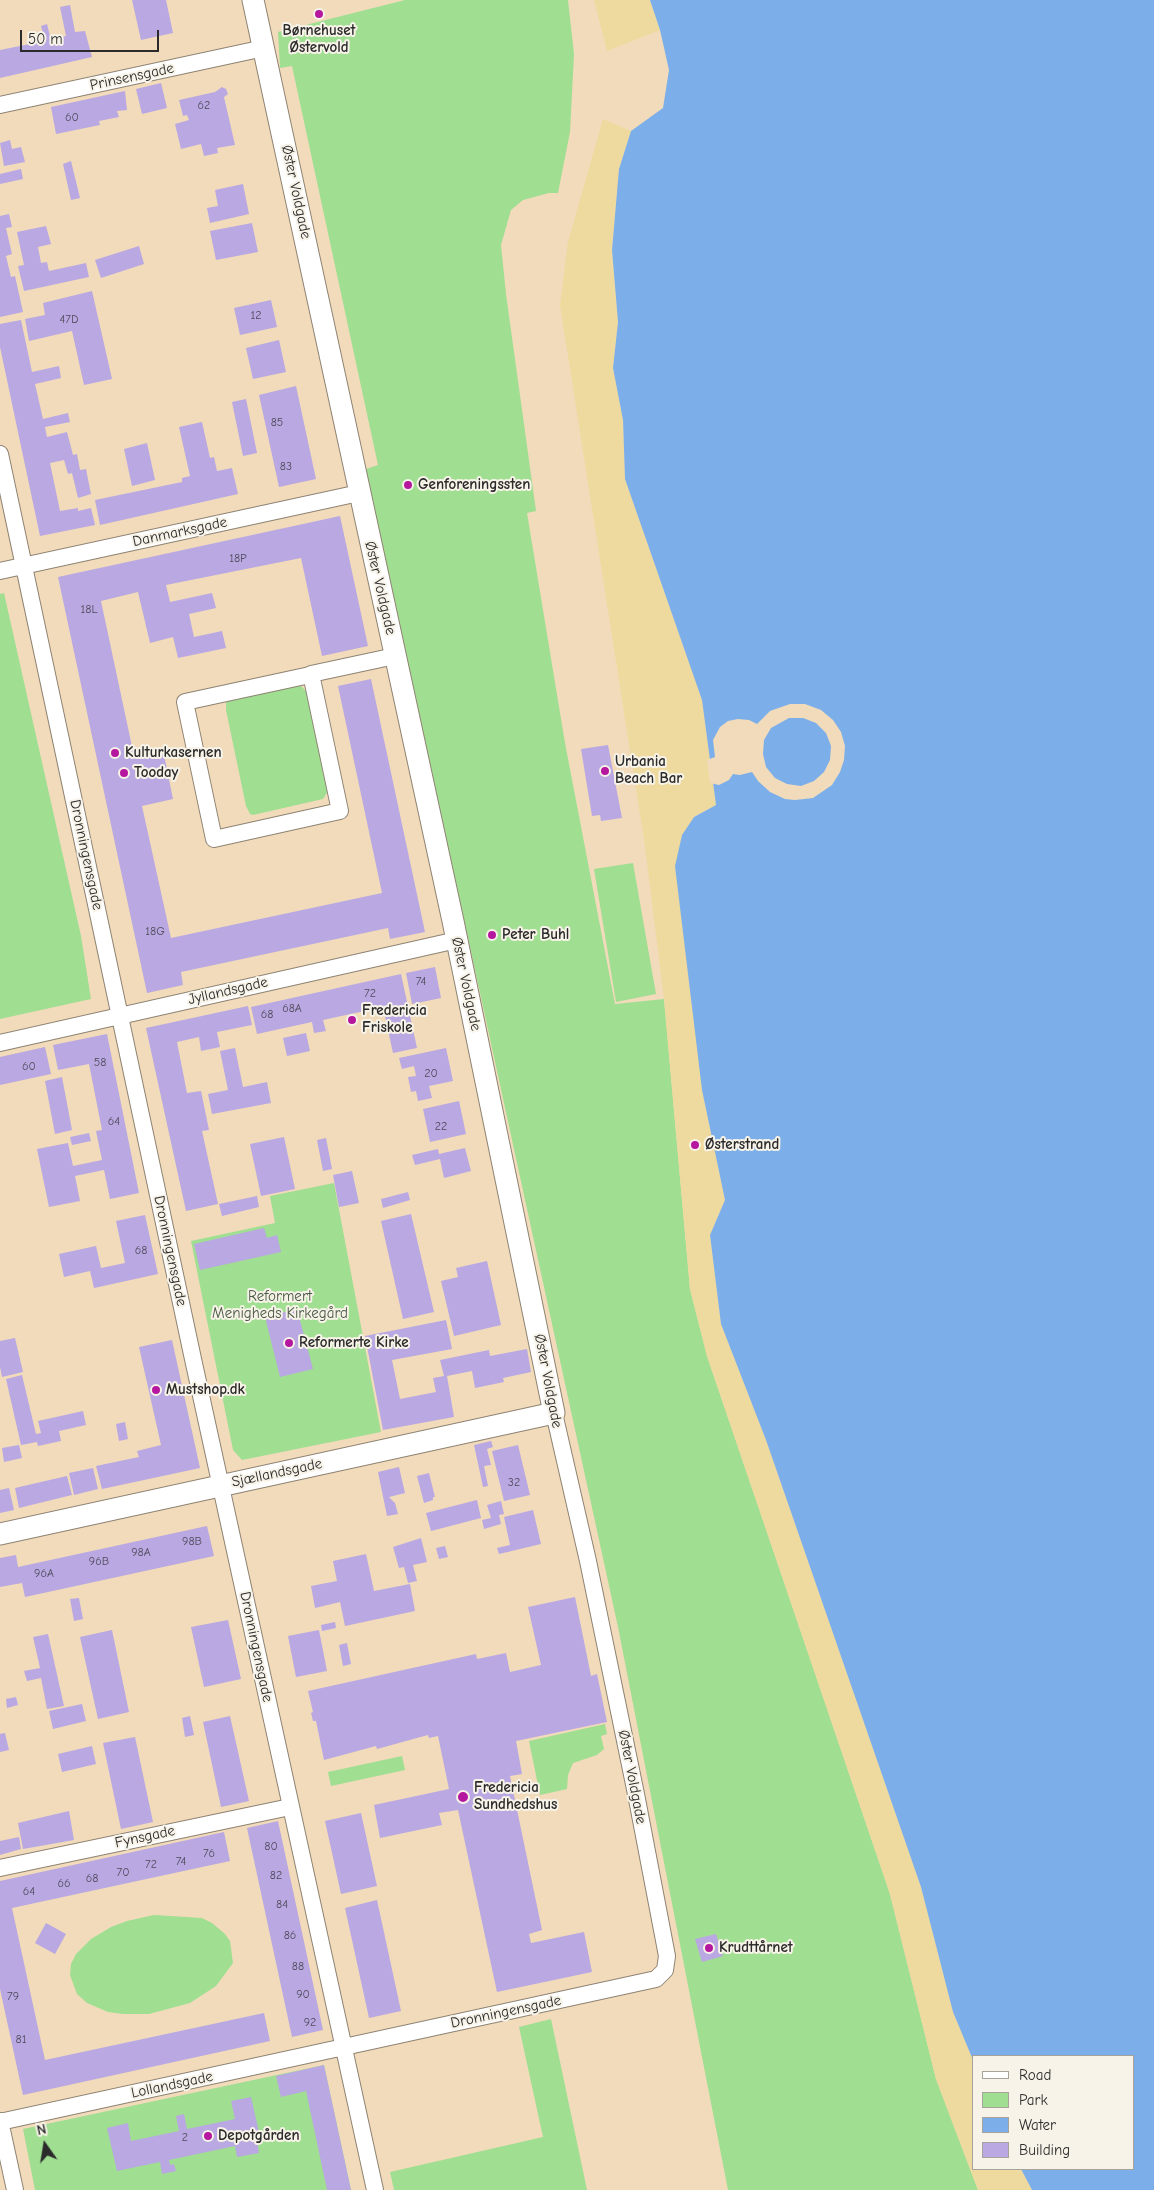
<!DOCTYPE html>
<meta charset="utf-8">
<style>
body{margin:0}
#map{position:relative;width:1154px;height:2190px;overflow:hidden;background:#f1dbbb;font-family:"Comic Neue",sans-serif}
canvas{display:block}
.legend{position:absolute;left:972px;top:2055px;width:162px;height:115px;box-sizing:border-box;background:#f7f3e8;border:1px solid #a5a39c;margin:0;padding:6px 9px;list-style:none;font-size:15px;color:#2b2b2b}
.legend li{display:flex;align-items:center;gap:10px;height:25px}
.legend b{width:25px;border:1px solid #a5a39c}
.north{position:absolute;left:20px;top:2120px;width:50px;height:50px;-webkit-text-stroke:4px #f7f3e8;paint-order:stroke;rotate:347deg;font-size:14px;font-weight:700;line-height:20px;text-align:center;color:#2b2b2b}
.north::after{content:'';display:block;margin:auto;width:18px;height:22px;background:#2b2b2b;clip-path:polygon(50% 0,100% 100%,50% 72%,0 100%)}
.scale{position:absolute;left:20px;top:30px;width:139px;height:22px;box-sizing:border-box;border:2px solid #2b2b2b;border-top:0;padding-left:6px;font-size:15px;line-height:18px;white-space:nowrap;color:#2b2b2b;-webkit-text-stroke:4px #f7f3e8;paint-order:stroke}
</style>
<div id="map">
<canvas width="1154" height="2190"></canvas>
<ul class="legend">
<li><b style="height:6px;background:#fff"></b>Road</li>
<li><b style="height:14px;background:#a0de92"></b>Park</li>
<li><b style="height:14px;background:#7cafe9"></b>Water</li>
<li><b style="height:14px;background:#b9a8e2"></b>Building</li>
</ul>
<div class="north">N</div>
<div class="scale">50 m</div>
</div>
<script>
const ctx = document.querySelector('canvas').getContext('2d');
ctx.lineJoin = 'round';
function fill(path, color) {
  ctx.fillStyle = color;
  ctx.fill(path, 'evenodd');
}
function shape(rows) {
  const path = new Path2D();
  for (const r of rows) {
    path.moveTo(r[0], r[1]);
    for (let i = 2; i < r.length; i += 2) path.lineTo(r[i], r[i + 1]);
  }
  return path;
}
function trace(path, color, width, dash) {
  ctx.strokeStyle = color;
  ctx.lineWidth = width;
  ctx.lineCap = dash ? 'butt' : 'round';
  ctx.setLineDash(dash || []);
  ctx.stroke(path);
}
function write(font, color, halo, rows, align = 'center') {
  ctx.font = font + ' "Comic Neue",sans-serif';
  ctx.lineWidth = 4;
  ctx.setLineDash([]);
  ctx.textBaseline = 'middle';
  ctx.strokeStyle = halo;
  ctx.fillStyle = color;
  for (const [text, x, y, turn = 0] of rows) {
    ctx.save();
    ctx.translate(x, y);
    ctx.rotate((+turn || 0) * Math.PI / 180);
    ctx.textAlign = isNaN(turn) ? turn : align;
    if (halo) ctx.strokeText(text, 0, 0);
    ctx.fillText(text, 0, 0);
    ctx.restore();
  }
}
fill(shape([
 [405,0,568,0,574,54,570,132,558,193,549,193,523,200,511,210,501,245,506,294,536,511,527,513,565,743,615,1004,664,999,690,1289,707,1356,890,1894,936,2079,978,2190,728,2190,618,1627,366,469,378,465,292,66,280,68,278,32],
 [4,593,81,936,91,999,0,1019,0,594],
 [300,685,307,692,328,791,323,799,253,815,250,814,246,806,226,710,226,702,229,700],
 [633,863,656,994,616,1002,594,869],
 [334,1183,381,1432,242,1460,233,1450,191,1241,275,1223,270,1196],
 [605,1724,607,1734,601,1736,604,1749,597,1755,573,1763,568,1775,567,1789,540,1795,529,1741],
 [402,1756,405,1770,331,1786,328,1772],
 [154,1915,202,1918,212,1923,225,1934,230,1941,233,1963,216,1986,190,2003,149,2014,123,2014,108,2012,87,2003,77,1994,70,1975,71,1964,76,1954,91,1939,111,1927,127,1921],
 [551,2019,587,2190,394,2190,390,2172,543,2137,519,2027],
 [324,2065,351,2190,35,2190,23,2129]
]), '#a0de92');
fill(shape([
 [594,0,650,0,660,30,607,51],
 [603,119,631,131,619,169,612,250,618,322,613,368,623,420,625,479,702,700,716,805,693,817,702,1090,725,1200,710,1235,721,1324,766,1440,921,1887,953,2012,973,2060,973,2169,1021,2169,1032,2190,978,2190,936,2079,890,1894,707,1356,690,1289,664,999,645,846,560,305,568,242]
]), '#eeda9e');
fill(shape([
 [650,0,1154,0,1154,2190,1032,2190,1021,2169,1133,2169,1133,2056,973,2056,973,2060,953,2012,921,1887,766,1440,721,1324,710,1235,725,1200,702,1090,675,866,682,835,694,817,716,805,702,700,625,479,623,420,613,368,618,322,612,250,619,169,631,131,663,108,669,70,660,30]
]), '#7cafe9');
fill(shape([
 [790,704,805,704,821,710,833,720,841,732,845,746,844,760,840,772,832,785,813,798,795,800,785,799,770,792,758,781,752,772,740,775,733,774,729,780,719,785,710,783,707,760,715,757,713,740,720,727,728,721,738,719,749,720,757,724,770,711],
 [789,718,803,718,816,723,826,733,831,746,830,760,824,772,814,781,801,786,787,784,775,778,766,767,763,754,764,740,771,728]
]), '#f1dbbb');
fill(shape([
 [132,0,166,0,173,33,141,40],
 [70,5,75,32,85,31,92,57,0,78,0,50,45,41,41,26,47,24,51,40,66,36,60,7],
 [161,83,167,108,142,114,136,89],
 [222,87,226,89,228,94,224,97,235,145,217,148,218,153,204,156,201,144,181,149,175,124,189,120,187,115,183,116,179,100,215,92],
 [125,91,127,110,117,111,119,117,99,121,100,125,56,134,51,107],
 [10,140,12,149,21,147,25,162,4,166,0,143],
 [71,161,80,198,71,200,63,164],
 [21,169,23,179,0,184,0,174],
 [243,184,249,214,210,223,207,208,218,206,215,190],
 [9,214,12,227,6,228,12,254,6,256,11,277,15,276,23,312,0,317,0,216],
 [252,223,258,252,216,260,210,231],
 [46,226,51,244,38,247,41,263,47,262,49,271,86,263,89,277,24,291,18,266,24,265,17,232],
 [139,246,144,264,101,278,95,260],
 [92,291,112,379,84,385,72,331,29,341,25,319,45,315,43,303],
 [271,300,277,327,240,335,234,308],
 [21,320,32,372,59,366,61,378,35,384,43,419,68,413,70,422,45,427,47,437,67,432,73,455,77,454,80,470,86,469,91,494,78,498,72,473,68,474,64,460,50,463,60,511,78,508,78,511,91,508,95,525,40,536,0,347,0,324],
 [279,340,286,372,253,379,246,348],
 [296,386,316,479,279,487,259,395],
 [246,399,257,453,243,456,232,402],
 [202,422,210,458,214,457,217,471,232,468,238,494,100,525,95,500,182,482,182,478,190,476,179,427],
 [147,443,155,480,132,486,124,449],
 [340,516,368,646,322,656,301,558,166,585,170,602,212,593,216,608,189,614,194,637,222,631,226,648,178,658,173,637,150,643,138,592,101,601,134,756,163,750,173,799,142,806,171,938,382,893,338,686,371,679,425,932,390,939,388,928,181,972,183,985,147,993,58,577],
 [608,745,622,818,601,821,600,815,592,816,581,749],
 [435,967,441,998,412,1004,406,973],
 [401,974,417,1048,393,1053,383,1007,323,1020,326,1031,314,1033,312,1022,257,1034,251,1007],
 [248,1006,252,1025,217,1032,220,1047,201,1051,199,1037,177,1042,187,1093,201,1091,209,1130,202,1131,218,1204,186,1211,146,1028],
 [306,1033,310,1051,287,1056,283,1038],
 [107,1034,139,1193,110,1199,104,1170,75,1176,80,1201,49,1207,37,1149,68,1143,73,1166,102,1160,96,1131,102,1130,89,1064,58,1070,53,1045],
 [45,1047,51,1074,0,1085,0,1057],
 [235,1048,243,1087,267,1082,271,1103,212,1114,208,1094,228,1090,220,1051],
 [446,1048,453,1081,429,1086,432,1098,418,1101,416,1091,411,1092,408,1077,416,1076,414,1066,402,1069,399,1058],
 [62,1077,72,1130,55,1134,45,1081],
 [459,1101,466,1134,430,1142,423,1109],
 [89,1133,91,1141,72,1145,70,1137],
 [284,1137,295,1189,261,1196,250,1144],
 [326,1138,332,1169,323,1171,317,1140],
 [465,1148,471,1171,444,1178,440,1159,415,1165,412,1155,438,1149,439,1154],
 [352,1171,359,1203,339,1207,333,1175],
 [408,1192,410,1200,383,1208,381,1199],
 [257,1196,259,1207,222,1216,219,1204],
 [411,1214,434,1312,403,1319,381,1221],
 [145,1215,158,1274,94,1288,90,1271,64,1277,59,1254,96,1246,101,1268,125,1263,116,1221],
 [264,1228,267,1238,277,1235,281,1252,200,1270,194,1244],
 [487,1261,501,1325,454,1336,441,1281,458,1277,456,1268],
 [297,1309,313,1369,280,1377,265,1317],
 [446,1320,452,1349,392,1360,400,1399,436,1392,433,1378,444,1376,440,1360,489,1350,490,1356,527,1349,531,1372,503,1378,504,1382,475,1388,472,1371,447,1376,454,1417,383,1430,365,1336],
 [15,1338,23,1372,2,1377,0,1367,0,1341],
 [172,1340,200,1468,102,1489,96,1466,139,1457,137,1451,161,1445,139,1347],
 [22,1375,36,1434,41,1433,38,1421,83,1411,86,1425,59,1431,61,1441,38,1446,37,1442,21,1445,6,1379],
 [125,1422,128,1439,119,1441,116,1424],
 [491,1441,493,1447,487,1449,491,1465,484,1466,488,1486,483,1487,474,1445],
 [19,1445,22,1458,4,1462,2,1448],
 [518,1445,530,1495,504,1501,492,1451],
 [399,1467,405,1493,389,1497,395,1503,398,1514,387,1516,378,1472],
 [93,1468,98,1489,74,1495,69,1473],
 [429,1473,435,1497,433,1497,433,1500,424,1503,417,1476],
 [67,1476,72,1495,19,1508,15,1488],
 [9,1488,14,1510,0,1513,0,1490],
 [477,1500,481,1518,431,1531,426,1513],
 [501,1501,504,1514,499,1515,501,1524,484,1529,482,1520,491,1518,487,1505],
 [533,1510,541,1544,499,1554,497,1548,510,1545,504,1517],
 [207,1526,214,1556,25,1597,22,1583,0,1587,0,1558,16,1555,18,1567],
 [421,1538,427,1562,413,1565,417,1581,408,1583,404,1567,399,1568,393,1547],
 [445,1546,448,1557,439,1559,436,1548],
 [366,1554,374,1591,410,1584,415,1611,345,1626,340,1602,315,1608,311,1586,337,1581,333,1561],
 [575,1597,591,1676,597,1674,607,1722,516,1741,522,1774,510,1776,542,1930,529,1934,531,1943,584,1932,592,1972,497,1992,458,1810,439,1813,442,1825,380,1838,374,1805,449,1789,438,1736,429,1738,428,1735,377,1749,376,1746,324,1760,316,1721,313,1721,311,1713,313,1712,308,1691,476,1654,477,1659,506,1653,510,1672,541,1665,528,1607],
 [79,1598,83,1619,74,1621,70,1599],
 [228,1620,241,1679,204,1687,191,1627],
 [335,1622,336,1628,322,1631,321,1625],
 [112,1630,129,1712,98,1719,80,1637],
 [319,1630,327,1671,296,1677,288,1636],
 [48,1634,64,1706,47,1709,41,1678,27,1681,24,1671,40,1668,33,1637],
 [347,1643,351,1664,343,1666,339,1645],
 [16,1697,18,1705,7,1708,6,1699],
 [82,1704,86,1721,53,1729,49,1711],
 [190,1716,194,1735,185,1737,182,1718],
 [230,1716,249,1801,221,1807,203,1722],
 [5,1733,9,1750,0,1752,0,1734],
 [135,1737,153,1822,121,1829,103,1743],
 [92,1746,96,1764,62,1772,58,1754],
 [69,1811,74,1840,23,1849,18,1823],
 [361,1813,377,1886,341,1894,325,1821],
 [278,1821,323,2030,292,2037,247,1828],
 [224,1832,230,1861,12,1908,45,2060,264,2013,270,2041,23,2095,0,1989,0,1881],
 [19,1837,21,1849,0,1855,0,1841],
 [377,1900,401,2011,369,2018,345,1908],
 [46,1923,66,1934,55,1954,35,1943],
 [716,1934,723,1956,702,1962,695,1939],
 [324,2065,351,2190,327,2190,306,2091,281,2097,276,2076],
 [251,2097,261,2141,257,2141,259,2153,237,2157,235,2146,169,2160,170,2165,174,2164,176,2171,162,2174,160,2162,117,2171,107,2128,128,2123,131,2141,179,2131,176,2116,184,2114,187,2129,235,2119,231,2101]
]), '#b9a8e2');
const minor = shape([
 [0,105,264,48],
 [0,454,193,1359,375,2190],
 [0,571,359,493],
 [311,674,340,811,214,839,185,702,310,675,311,674,395,656],
 [0,1043,457,940],
 [0,1868,290,1807],
 [0,2121,15,2190],
 [0,2122,656,1979,665,1970,667,1956,636,1794,588,1561,554,1413]
]);
const tertiary = shape([
 [0,1534,554,1413,453,921,253,0]
]);
trace(minor, '#8e8373', 18);
trace(tertiary, '#8e8373', 23);
trace(minor, '#fff', 16);
trace(tertiary, '#fff', 21);
for (const [x, y, r, color] of [
 [319,14,5,"#b5179e"],
 [408,485,5,"#b5179e"],
 [115,753,5,"#b5179e"],
 [605,771,5,"#b5179e"],
 [124,773,5,"#b5179e"],
 [492,935,5,"#b5179e"],
 [352,1020,5,"#b5179e"],
 [695,1145,5,"#b5179e"],
 [289,1343,5,"#b5179e"],
 [156,1390,5,"#b5179e"],
 [463,1797,6,"#b5179e"],
 [709,1948,5,"#b5179e"],
 [208,2136,5,"#b5179e"]
]) {
  const dot = new Path2D();
  dot.arc(x, y, r, 0, 2 * Math.PI);
  ctx.fillStyle = color;
  ctx.fill(dot);
  trace(dot, '#f7f3e8', 2);
}
write('12px', '#4e4a59', null, [
 ["62",204,106],
 ["60",72,118],
 ["12",256,316],
 ["47D",69,320],
 ["85",277,423],
 ["83",286,467],
 ["18P",238,559],
 ["18L",89,610],
 ["18G",155,932],
 ["74",421,982],
 ["72",370,994],
 ["68A",292,1009],
 ["68",267,1015],
 ["58",100,1063],
 ["60",29,1067],
 ["20",431,1074],
 ["64",114,1122],
 ["22",441,1127],
 ["68",141,1251],
 ["32",514,1483],
 ["98B",192,1542],
 ["98A",141,1553],
 ["96B",99,1562],
 ["96A",44,1574],
 ["80",271,1847],
 ["76",209,1854],
 ["74",181,1862],
 ["72",151,1865],
 ["70",123,1873],
 ["82",276,1876],
 ["68",92,1879],
 ["66",64,1884],
 ["64",29,1892],
 ["84",282,1905],
 ["86",290,1936],
 ["88",298,1967],
 ["90",303,1995],
 ["79",13,1997],
 ["92",310,2023],
 ["81",21,2040],
 ["2",185,2138]
]);
write('bold 15px', '#2b2b2b', '#f7f3e8', [
 ["Børnehuset",319,31,"center"],
 ["Østervold",319,48,"center"],
 ["Genforeningssten",418,485],
 ["Kulturkasernen",125,753],
 ["Urbania",615,762],
 ["Beach Bar",615,779],
 ["Tooday",134,773],
 ["Peter Buhl",502,935],
 ["Fredericia",362,1011],
 ["Friskole",362,1028],
 ["Østerstrand",705,1145],
 ["Reformerte Kirke",299,1343],
 ["Mustshop.dk",166,1390],
 ["Fredericia",474,1788],
 ["Sundhedshus",474,1805],
 ["Krudttårnet",719,1948],
 ["Depotgården",218,2136]
], 'left');
write('15px', '#2b2b2b', '#f7f3e8', [
 ["Prinsensgade",132,77,-12],
 ["Øster Voldgade",296,192,78],
 ["Danmarksgade",180,532,-12],
 ["Øster Voldgade",380,588,77],
 ["Dronningensgade",86,855,78],
 ["Øster Voldgade",466,984,78],
 ["Jyllandsgade",228,991,-13],
 ["Dronningensgade",170,1251,78],
 ["Øster Voldgade",548,1381,79],
 ["Sjællandsgade",277,1473,-12],
 ["Dronningensgade",256,1647,78],
 ["Øster Voldgade",632,1777,79],
 ["Fynsgade",145,1837,-12],
 ["Dronningensgade",506,2012,-12],
 ["Lollandsgade",172,2085,-12]
]);
write('15px', '#485845', '#f7f3e8', [
 ["Reformert",280,1297],
 ["Menigheds Kirkegård",280,1314]
]);
</script>
